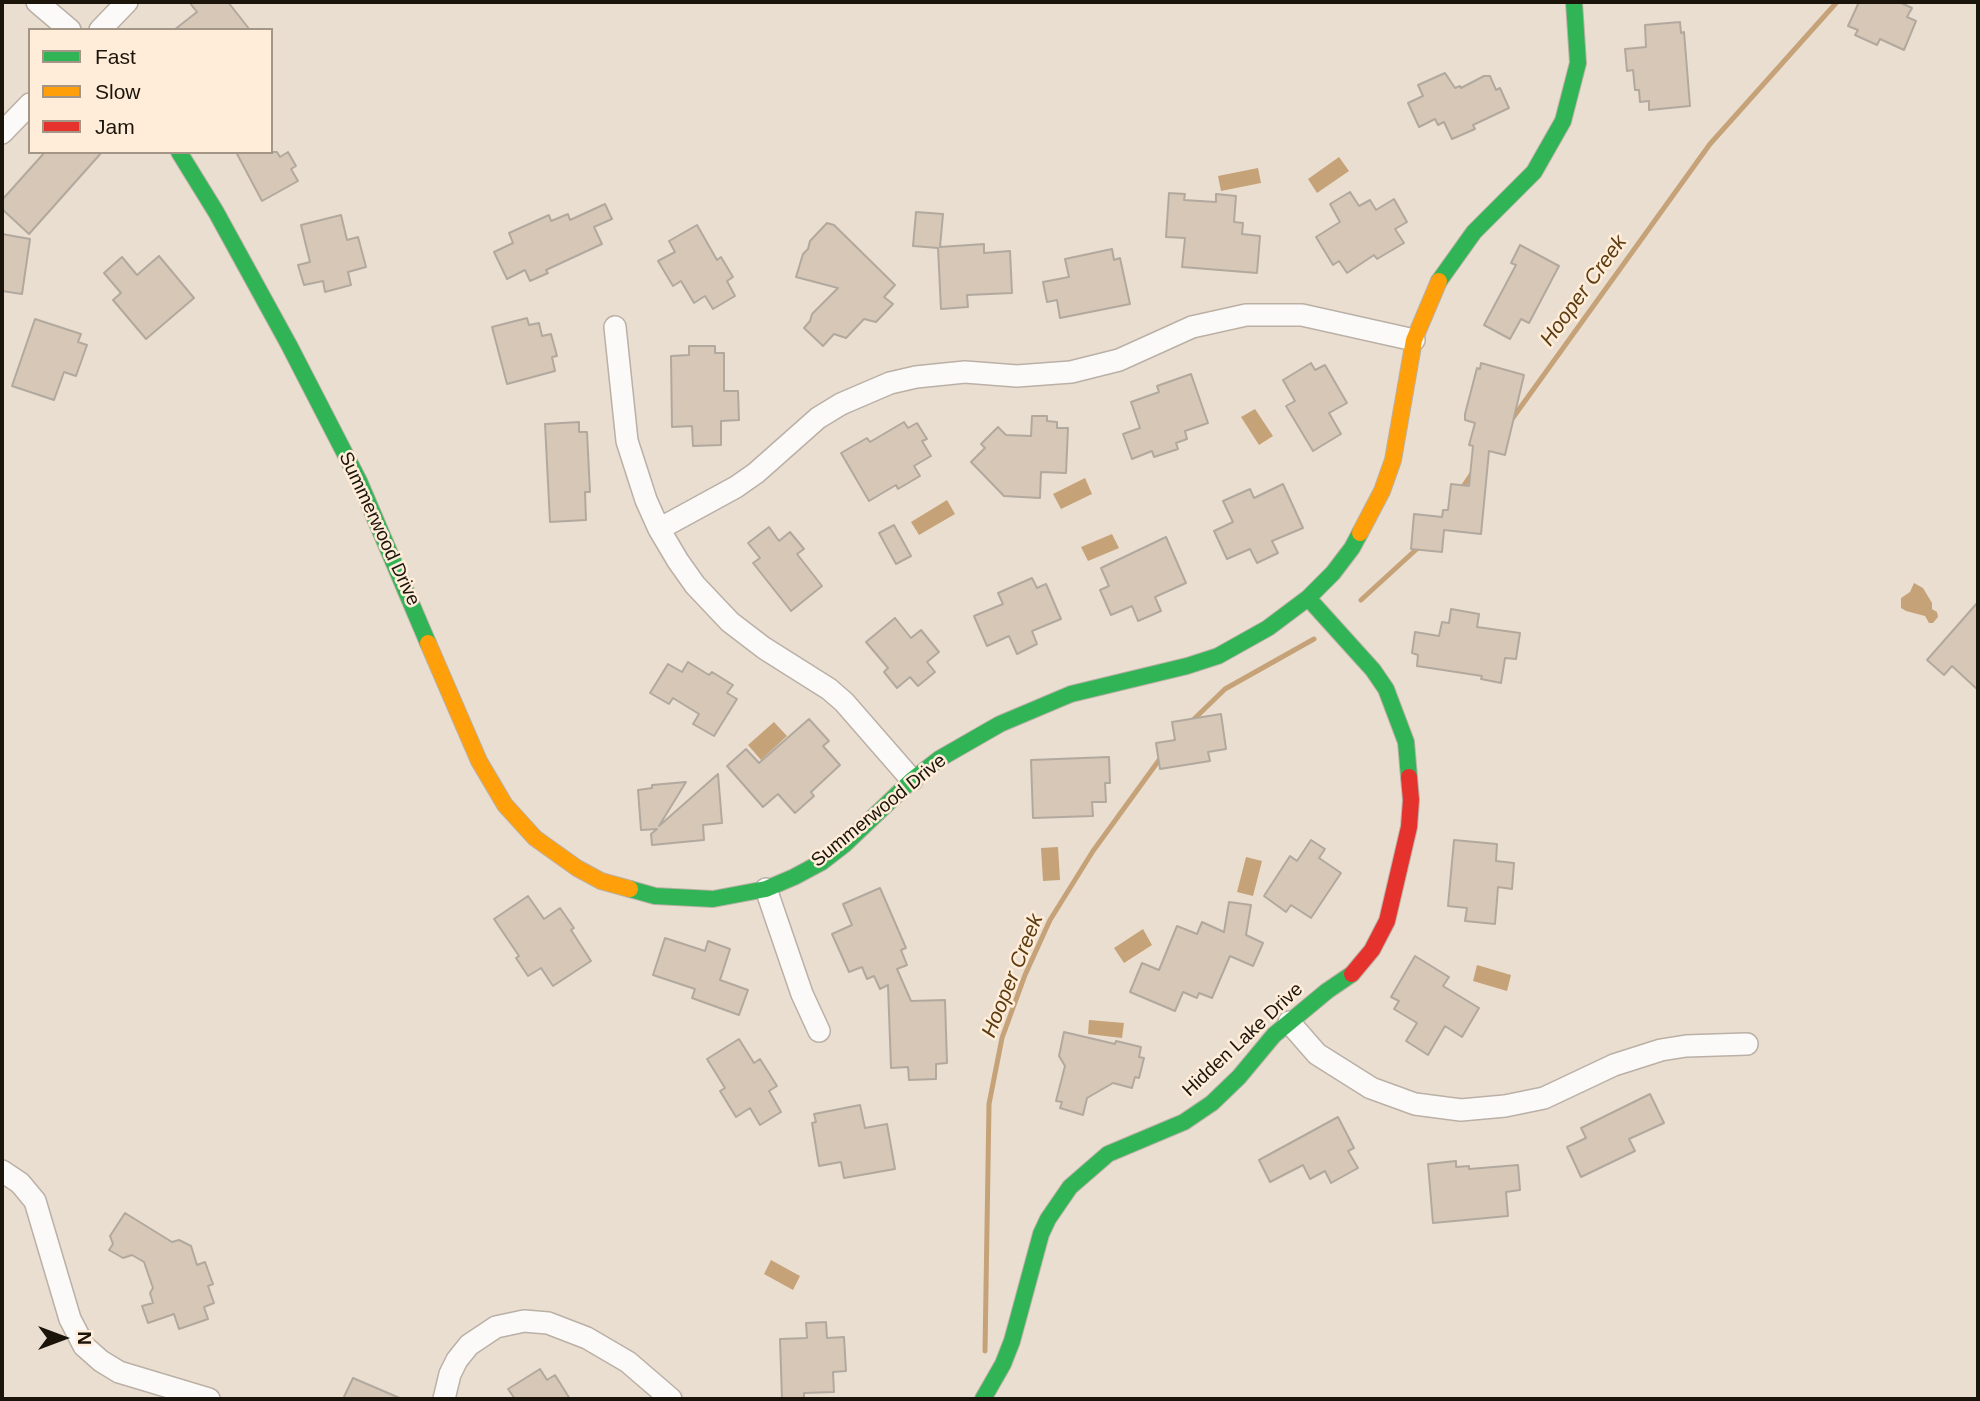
<!DOCTYPE html>
<style>
body{margin:0}
#map{position:relative;width:1980px;height:1401px;overflow:hidden;background:#eaded0;font-family:Helvetica,sans-serif}
canvas{display:block}
.frame{position:absolute;inset:0;border:4px solid #1b140b;pointer-events:none}
.legend{position:absolute;left:28px;top:28px;width:245px;height:126px;box-sizing:border-box;background:#ffedd9;border:2px solid #a49687;margin:0;padding:9px 12px;list-style:none;font-size:21px;color:#1b140b}
.legend li{display:flex;align-items:center;gap:14px;height:35px}
.legend b{width:35px;border:2px solid #a49687}
.north{position:absolute;left:28px;top:1303px;width:70px;height:70px;-webkit-text-stroke:5px #ffedd9;paint-order:stroke;rotate:90deg;font-size:19px;font-weight:700;line-height:28px;text-align:center;color:#1b140b}
.north::after{content:'';display:block;margin:auto;width:24px;height:32px;background:#1b140b;clip-path:polygon(50% 0,100% 100%,50% 72%,0 100%)}
</style>
<div id="map">
<canvas width="1980" height="1401"></canvas>
<div class="frame"></div>
<ul class="legend">
<li><b style="height:9px;background:#30b455"></b>Fast</li>
<li><b style="height:9px;background:#ff9f0a"></b>Slow</li>
<li><b style="height:9px;background:#e5322d"></b>Jam</li>
</ul>
<div class="north">N</div>
</div>
<script>
const ctx = document.querySelector('canvas').getContext('2d');
ctx.lineJoin = 'round';
function fill(path, color) {
  ctx.fillStyle = color;
  ctx.fill(path, 'evenodd');
}
function shape(rows) {
  const path = new Path2D();
  for (const r of rows) {
    path.moveTo(r[0], r[1]);
    for (let i = 2; i < r.length; i += 2) path.lineTo(r[i], r[i + 1]);
  }
  return path;
}
function trace(path, color, width, dash) {
  ctx.strokeStyle = color;
  ctx.lineWidth = width;
  ctx.lineCap = dash ? 'butt' : 'round';
  ctx.setLineDash(dash || []);
  ctx.stroke(path);
}
function write(font, color, halo, rows, align = 'center') {
  ctx.font = font + ' Helvetica,sans-serif';
  ctx.lineWidth = 5;
  ctx.setLineDash([]);
  ctx.textBaseline = 'middle';
  ctx.strokeStyle = halo;
  ctx.fillStyle = color;
  for (const [text, x, y, turn = 0] of rows) {
    ctx.save();
    ctx.translate(x, y);
    ctx.rotate((+turn || 0) * Math.PI / 180);
    ctx.textAlign = isNaN(turn) ? turn : align;
    if (halo) ctx.strokeText(text, 0, 0);
    ctx.fillText(text, 0, 0);
    ctx.restore();
  }
}
fill(shape([
 [1339,157,1349,171,1317,193,1308,179],
 [1258,168,1261,183,1221,191,1218,176],
 [1255,409,1273,436,1259,445,1241,417],
 [1085,478,1092,494,1061,509,1053,494],
 [947,500,955,514,919,535,911,522],
 [1112,534,1119,548,1088,561,1081,547],
 [1914,583,1923,588,1932,603,1932,609,1937,612,1938,617,1933,623,1929,623,1925,616,1906,611,1901,608,1901,598,1910,592],
 [774,722,787,736,761,760,748,745],
 [1058,847,1060,880,1043,881,1041,848],
 [1246,857,1262,861,1253,896,1237,892],
 [1143,929,1152,945,1124,963,1114,948],
 [1477,965,1511,975,1507,991,1473,981],
 [1089,1020,1124,1023,1122,1038,1088,1034],
 [771,1260,800,1276,793,1290,764,1274]
]), '#c6a278');
trace(shape([
 [1512,419,1710,144,1837,2],
 [1461,490,1473,472],
 [1361,600,1420,546],
 [1191,722,1225,689,1314,639],
 [985,1351,989,1104,1002,1038,1025,975,1050,920,1093,851,1162,756]
]), '#c6a278', 5);
const building = shape([
 [189,2,228,2,250,30,174,30,197,12,189,2],
 [1859,2,1899,2,1912,8,1907,17,1916,21,1904,50,1880,39,1877,45,1855,35,1858,30,1848,26,1859,2],
 [1680,22,1681,33,1684,32,1690,106,1649,110,1649,101,1640,102,1639,90,1635,90,1633,70,1627,71,1625,49,1646,47,1645,25,1680,22],
 [1445,73,1455,88,1460,86,1461,88,1484,76,1490,76,1496,90,1500,88,1509,108,1473,125,1475,129,1452,139,1444,122,1438,125,1435,119,1419,127,1408,103,1423,96,1418,85,1445,73],
 [45,152,102,152,29,234,2,209,2,200,45,152],
 [236,152,277,152,280,157,288,152,296,166,291,169,298,181,262,201,236,152],
 [1350,192,1359,206,1370,200,1376,210,1394,199,1407,222,1395,229,1404,243,1377,259,1374,255,1347,273,1339,261,1333,265,1316,237,1340,222,1330,204,1350,192],
 [1169,193,1185,194,1184,200,1216,202,1216,194,1236,196,1234,222,1243,223,1242,234,1260,236,1257,273,1182,267,1185,238,1166,237,1169,193],
 [605,204,612,219,594,227,602,244,546,270,548,273,530,281,525,270,507,279,494,252,513,243,509,233,549,215,551,221,568,214,570,220,605,204],
 [916,212,943,214,940,247,984,244,984,253,1010,251,1012,293,967,295,968,307,941,309,938,248,913,246,916,212],
 [341,215,347,240,358,237,366,267,348,272,351,285,325,292,323,281,304,285,298,265,310,262,301,225,341,215],
 [827,223,834,225,895,285,884,297,893,304,876,322,864,319,846,338,834,334,823,346,804,328,810,321,812,314,838,288,796,277,803,254,808,249,810,241,827,223],
 [697,225,717,260,721,257,733,277,727,281,735,296,713,309,705,296,694,303,681,281,673,286,658,261,675,252,669,241,697,225],
 [2,234,30,239,22,294,2,291,2,234],
 [1520,245,1559,266,1529,323,1521,319,1510,339,1484,325,1516,265,1511,263,1520,245],
 [1112,249,1114,260,1120,258,1130,304,1060,318,1057,300,1047,302,1043,282,1069,277,1065,259,1112,249],
 [159,256,194,298,146,339,113,300,121,293,104,273,122,257,137,275,159,256],
 [527,318,529,325,539,323,542,336,551,334,557,356,552,357,555,371,507,384,492,327,527,318],
 [35,319,81,334,78,342,87,345,76,376,64,372,54,400,12,386,35,319],
 [689,346,715,346,715,353,724,353,724,391,738,391,739,420,721,421,721,445,693,446,692,426,672,427,671,356,689,355,689,346],
 [1311,363,1315,370,1325,365,1347,403,1329,413,1341,434,1313,451,1286,406,1295,401,1283,380,1311,363],
 [1481,363,1524,375,1505,455,1489,451,1481,534,1444,530,1442,552,1411,549,1414,514,1442,517,1443,510,1448,510,1451,484,1469,486,1473,446,1469,445,1475,423,1465,420,1465,414,1477,368,1480,369,1481,363],
 [1191,374,1208,423,1185,431,1187,439,1176,443,1178,449,1154,457,1152,451,1132,459,1123,434,1140,428,1131,402,1159,392,1157,386,1191,374],
 [1032,416,1047,416,1047,421,1057,422,1057,428,1068,428,1066,473,1041,472,1040,498,1004,496,971,462,985,448,981,444,998,427,1006,435,1031,436,1032,416],
 [579,422,579,432,587,432,590,492,585,492,586,520,550,522,545,424,579,422],
 [904,422,908,428,917,423,927,439,922,441,931,456,914,466,920,476,898,489,896,485,869,501,841,453,867,438,870,442,904,422],
 [1283,484,1303,528,1272,541,1278,553,1257,563,1250,549,1227,559,1214,531,1233,522,1223,501,1250,489,1254,498,1283,484],
 [894,525,911,556,896,564,879,533,894,525],
 [769,527,779,541,790,532,804,549,797,554,822,586,791,611,753,563,760,558,748,543,769,527],
 [1166,537,1186,583,1155,597,1161,611,1138,621,1132,606,1111,615,1100,590,1109,586,1101,568,1166,537],
 [1032,578,1037,588,1046,584,1061,619,1032,631,1037,644,1017,654,1009,636,987,646,974,616,1003,604,998,593,1032,578],
 [1978,602,1978,690,1952,666,1944,675,1927,660,1978,602],
 [1451,609,1479,614,1477,627,1520,633,1516,659,1505,658,1501,683,1481,679,1482,676,1417,666,1418,655,1412,653,1415,632,1439,636,1442,622,1449,623,1451,609],
 [895,618,911,638,921,630,939,652,927,662,935,672,918,686,910,677,897,688,884,672,888,668,866,642,895,618],
 [688,662,709,675,712,672,733,685,727,693,737,699,714,736,693,724,699,714,673,698,669,704,650,693,668,664,682,672,688,662],
 [1221,714,1226,749,1208,752,1210,761,1160,769,1156,743,1175,740,1172,722,1221,714],
 [809,719,829,741,823,746,840,765,811,792,814,796,795,813,778,794,763,807,727,766,746,749,759,763,809,719],
 [1109,757,1110,783,1105,783,1106,802,1092,802,1093,816,1033,818,1031,760,1109,757],
 [718,774,722,823,703,825,704,840,652,845,651,834,657,829,641,830,638,790,652,788,652,785,686,782,659,826,718,774],
 [1311,840,1325,849,1319,858,1341,873,1311,918,1291,905,1286,912,1264,896,1290,856,1297,861,1311,840],
 [1454,840,1497,844,1496,861,1514,863,1512,889,1498,887,1495,924,1465,921,1467,908,1448,906,1454,840],
 [880,888,906,948,901,950,907,965,897,969,911,1001,945,1000,947,1063,936,1064,936,1079,909,1080,908,1067,891,1068,888,985,880,989,874,976,867,979,862,967,849,972,832,934,852,925,843,904,880,888],
 [528,896,544,919,560,908,574,928,571,930,591,961,553,986,541,968,528,976,516,958,519,956,494,919,528,896],
 [1229,902,1251,905,1246,935,1263,943,1253,966,1230,956,1212,998,1199,993,1197,998,1183,992,1175,1011,1130,992,1142,963,1159,970,1177,926,1197,934,1202,922,1224,932,1229,902],
 [665,938,705,951,708,941,730,949,720,980,748,990,739,1015,692,998,695,989,653,975,665,938],
 [1415,956,1449,977,1443,986,1479,1008,1462,1037,1445,1026,1428,1055,1406,1041,1417,1023,1394,1009,1399,1001,1391,997,1415,956],
 [1064,1032,1115,1044,1116,1041,1141,1047,1139,1057,1144,1058,1139,1078,1135,1077,1132,1088,1113,1083,1087,1098,1083,1115,1060,1108,1062,1102,1056,1101,1065,1066,1059,1056,1064,1032],
 [739,1039,754,1063,760,1059,777,1086,769,1091,781,1112,760,1125,750,1108,736,1117,720,1091,725,1088,707,1059,739,1039],
 [1650,1094,1664,1123,1629,1139,1635,1151,1581,1177,1567,1147,1586,1138,1581,1128,1650,1094],
 [860,1105,865,1128,887,1124,895,1169,844,1178,841,1162,819,1166,812,1123,816,1122,814,1114,860,1105],
 [1338,1117,1354,1148,1348,1151,1358,1168,1331,1183,1325,1171,1310,1179,1303,1165,1270,1182,1259,1160,1338,1117],
 [1456,1161,1456,1167,1469,1166,1469,1169,1518,1165,1520,1190,1506,1192,1508,1216,1433,1223,1428,1164,1456,1161],
 [125,1213,172,1242,179,1240,191,1246,197,1265,205,1262,213,1284,208,1286,214,1303,204,1307,208,1319,179,1329,174,1314,148,1323,142,1306,153,1303,150,1293,153,1288,144,1262,132,1255,123,1258,109,1250,113,1244,110,1236,125,1213],
 [826,1322,827,1338,844,1337,846,1371,833,1372,834,1392,804,1393,804,1399,782,1399,780,1339,807,1338,806,1323,826,1322],
 [540,1369,547,1380,555,1375,570,1399,515,1399,508,1389,540,1369],
 [353,1378,402,1399,343,1399,353,1378]
]);
fill(building, '#d6c7b7');
trace(building, '#b2a99e', 2);
const street = shape([
 [37,2,70,30],
 [100,30,127,2],
 [2,133,30,104],
 [615,327,627,441,646,500,659,529,678,561,695,585,730,622,764,648,829,689,844,702,912,780],
 [659,529,736,487,756,473,818,418,841,404,890,383,916,377,965,372,1017,376,1071,372,1119,360,1192,327,1246,315,1302,315,1414,340],
 [766,889,802,994,819,1031],
 [1289,1022,1317,1054,1371,1088,1415,1104,1461,1110,1505,1106,1544,1098,1614,1065,1661,1050,1686,1046,1747,1044],
 [2,1171,20,1183,35,1201,70,1319,84,1346,101,1361,119,1372,209,1399],
 [444,1399,450,1374,457,1360,469,1345,496,1327,524,1321,548,1323,587,1338,628,1362,671,1399]
]);
const fast = shape([
 [179,152,216,212,289,345,359,481,428,643],
 [1439,281,1474,232,1534,172,1563,121,1578,63,1574,2],
 [1308,598,1373,670,1386,689,1406,742,1409,777],
 [630,889,655,896,713,899,766,889,794,877,822,862,844,845,912,780,939,759,1000,724,1071,694,1187,666,1218,656,1268,628,1308,598,1333,573,1352,548,1360,533],
 [983,1399,1003,1364,1012,1341,1041,1234,1048,1219,1070,1187,1108,1154,1184,1122,1212,1103,1239,1077,1274,1035,1327,991,1352,974]
]);
const slow = shape([
 [1360,533,1382,491,1393,460,1414,340,1439,281],
 [428,643,479,761,505,805,535,838,577,868,601,881,630,889]
]);
const jam = shape([
 [1352,974,1372,950,1387,921,1409,827,1411,800,1409,777]
]);
trace(street, '#bab0a6', 24);
trace(fast, '#bab0a6', 18);
trace(slow, '#bab0a6', 18);
trace(jam, '#bab0a6', 18);
trace(street, '#fcfaf8', 21);
trace(fast, '#30b455', 16);
trace(slow, '#ff9f0a', 16);
trace(jam, '#e5322d', 16);
write('19px', '#1b140b', '#ffedd9', [
 ["Summerwood Drive",379,529,65],
 ["Summerwood Drive",879,811,-39],
 ["Hidden Lake Drive",1243,1040,-43]
]);
write('italic 21px', '#5c3c10', '#ffedd9', [
 ["Hooper Creek",1584,291,-54],
 ["Hooper Creek",1013,976,-68]
]);
</script>
